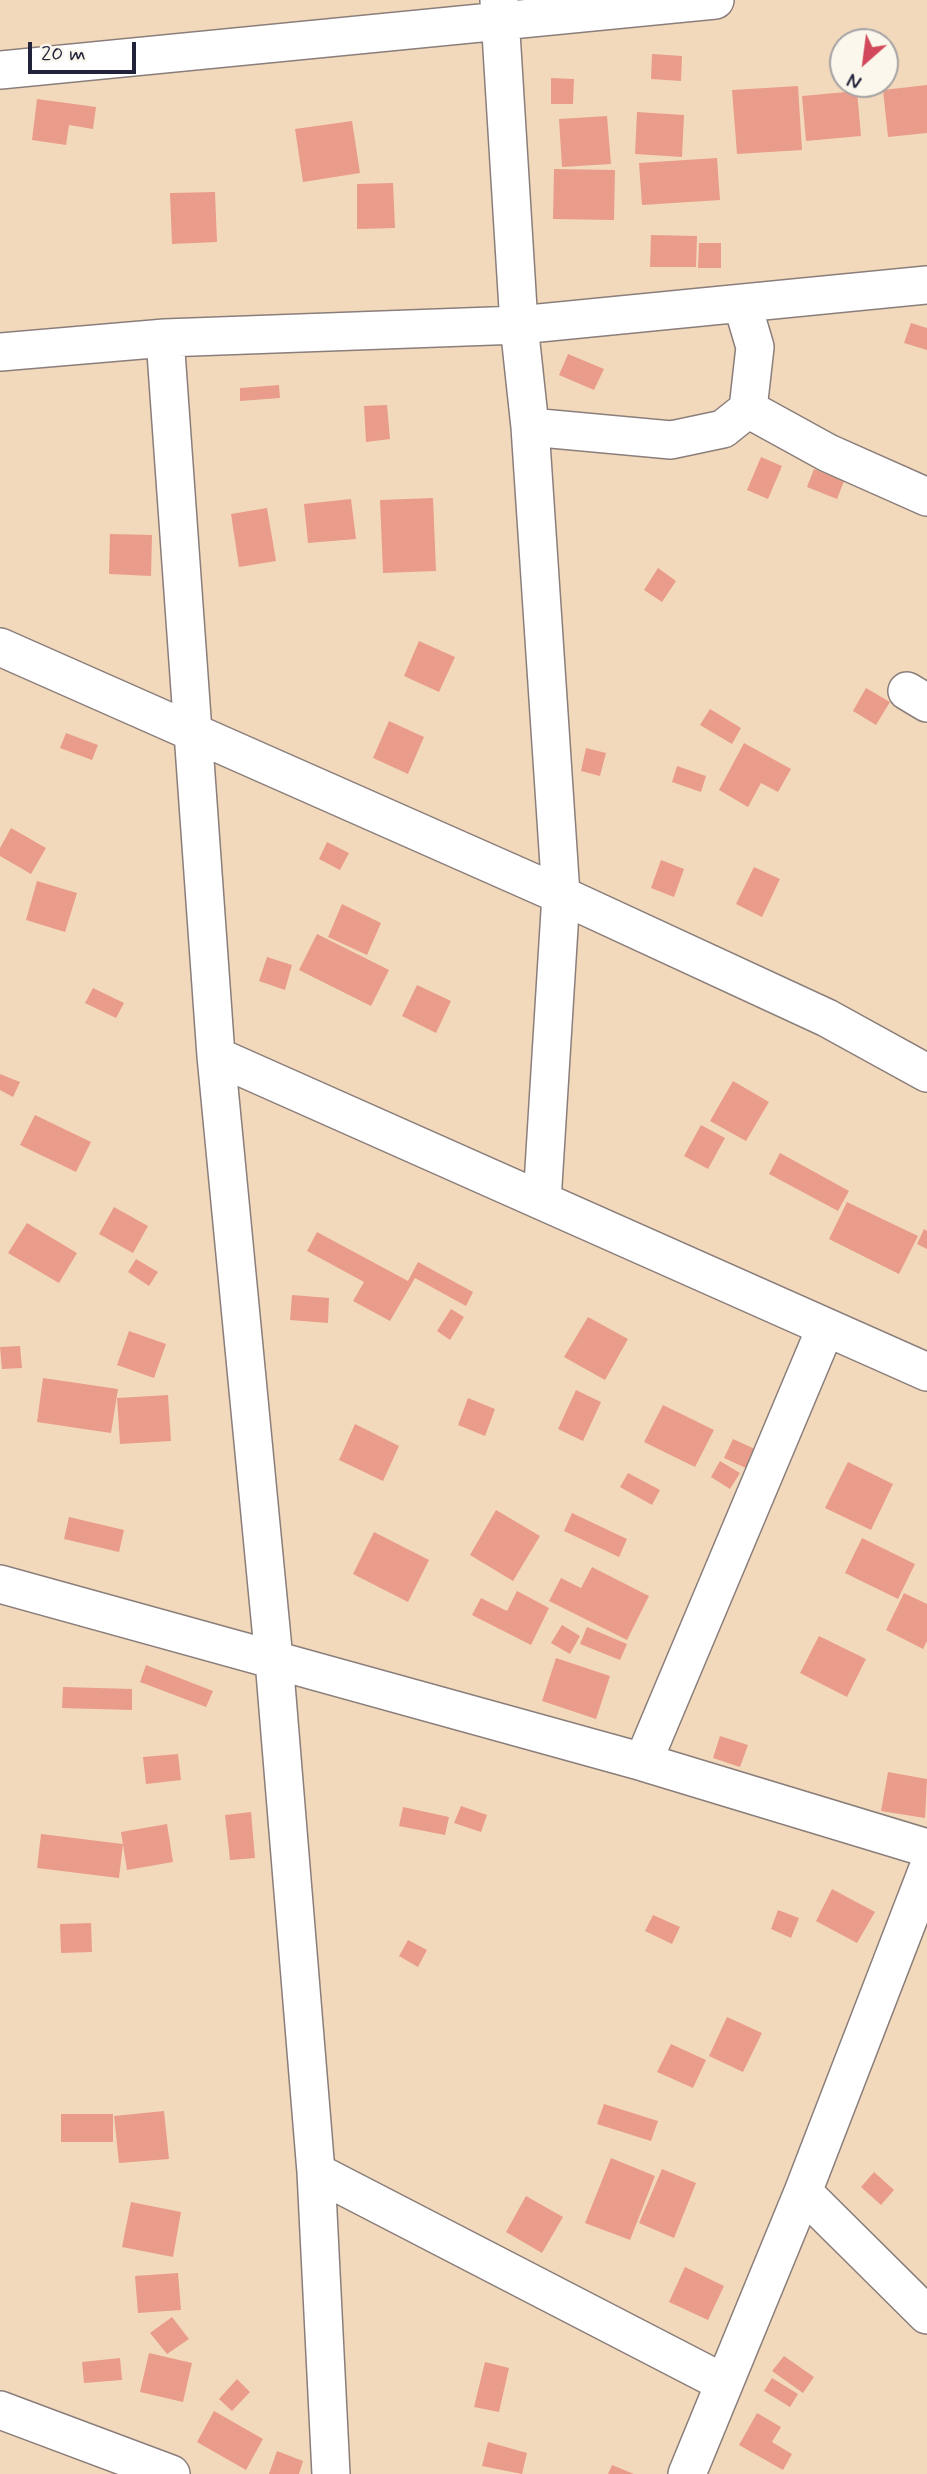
<!DOCTYPE html>
<style>
body{margin:0}
#map{position:relative;width:927px;height:2474px;overflow:hidden;background:#f3d9bb;font-family:Mynerve,sans-serif}
canvas{display:block}
.north{position:absolute;left:829px;top:28px;width:70px;height:70px;box-sizing:border-box;background:#fbf7ec;border:2px solid #a4a2a5;border-radius:50%;rotate:208deg;font-size:19px;font-weight:700;line-height:28px;text-align:center;color:#22223b}
.north::after{content:'';display:block;margin:auto;width:24px;height:32px;background:#d1495b;clip-path:polygon(50% 0,100% 100%,50% 72%,0 100%)}
.scale{position:absolute;left:28px;top:42px;width:108px;height:32px;box-sizing:border-box;border:4px solid #22223b;border-top:0;padding-left:9px;font-size:21px;line-height:24px;white-space:nowrap;color:#22223b;-webkit-text-stroke:5px #fbf7ec;paint-order:stroke}
</style>
<div id="map">
<canvas width="927" height="2474"></canvas>
<div class="north">N</div>
<div class="scale">20 m</div>
</div>
<script>
const ctx = document.querySelector('canvas').getContext('2d');
ctx.lineJoin = 'round';
function fill(path, color) {
  ctx.fillStyle = color;
  ctx.fill(path, 'evenodd');
}
function shape(rows) {
  const path = new Path2D();
  for (const r of rows) {
    path.moveTo(r[0], r[1]);
    for (let i = 2; i < r.length; i += 2) path.lineTo(r[i], r[i + 1]);
  }
  return path;
}
function trace(path, color, width, dash) {
  ctx.strokeStyle = color;
  ctx.lineWidth = width;
  ctx.lineCap = dash ? 'butt' : 'round';
  ctx.setLineDash(dash || []);
  ctx.stroke(path);
}
fill(shape([
 [652,54,682,56,681,81,651,79],
 [551,78,574,79,573,104,551,104],
 [927,85,927,133,888,137,883,90],
 [798,86,802,150,737,154,732,90],
 [857,91,861,136,806,141,802,96],
 [37,99,96,107,93,129,69,125,66,145,32,140],
 [637,112,684,115,682,157,635,154],
 [607,116,611,164,562,167,559,119],
 [352,121,360,173,303,182,295,129],
 [717,158,720,200,642,205,639,163],
 [554,169,615,170,614,220,553,219],
 [393,183,395,228,357,229,357,184],
 [215,192,217,242,172,244,170,193],
 [651,235,697,236,696,267,650,267],
 [699,243,721,243,721,268,698,268],
 [911,323,927,328,927,350,904,343],
 [568,354,604,369,594,390,559,375],
 [279,385,280,398,240,401,240,388],
 [387,405,390,439,366,442,364,406],
 [761,457,782,466,768,499,747,490],
 [814,469,844,481,837,499,807,487],
 [433,498,436,571,383,573,380,500],
 [351,499,356,539,308,543,304,504],
 [267,508,276,561,239,567,231,514],
 [110,534,152,535,151,576,109,574],
 [658,568,676,581,662,602,644,590],
 [419,641,455,657,439,692,404,676],
 [866,688,890,702,876,725,853,711],
 [710,709,741,728,732,744,700,725],
 [389,721,424,737,408,774,373,758],
 [66,733,98,745,92,760,60,748],
 [744,743,791,769,778,792,761,783,748,807,719,790],
 [586,748,606,753,600,776,581,771],
 [677,766,706,776,701,792,672,782],
 [11,828,46,848,31,874,0,856,0,848],
 [327,842,349,853,340,870,319,859],
 [661,860,684,869,674,897,651,888],
 [754,867,780,879,762,917,736,904],
 [37,881,77,893,65,932,26,920],
 [342,904,381,923,367,955,328,937],
 [317,934,389,970,371,1006,299,970],
 [267,957,292,965,285,990,259,981],
 [417,985,451,1001,436,1033,402,1016],
 [93,988,124,1003,116,1018,85,1003],
 [0,1074,20,1082,13,1097,0,1090],
 [733,1081,769,1102,746,1141,710,1121],
 [35,1115,91,1142,76,1172,20,1145],
 [701,1125,725,1138,708,1169,684,1156],
 [780,1153,849,1191,838,1211,769,1174],
 [847,1202,918,1236,899,1274,829,1239],
 [114,1207,148,1226,133,1253,99,1234],
 [27,1223,77,1253,59,1283,8,1253],
 [924,1229,927,1231,927,1249,917,1244],
 [317,1232,408,1281,418,1262,473,1292,466,1306,415,1278,390,1321,353,1301,364,1282,307,1251],
 [136,1259,158,1272,149,1286,128,1272],
 [292,1295,329,1298,328,1323,290,1320],
 [451,1309,464,1317,450,1340,437,1331],
 [588,1317,628,1339,605,1380,564,1357],
 [129,1331,166,1344,154,1378,117,1365],
 [20,1346,22,1368,2,1369,0,1347],
 [43,1378,118,1389,111,1433,37,1422],
 [576,1390,601,1402,583,1441,558,1429],
 [168,1395,171,1441,120,1444,117,1398],
 [468,1398,495,1409,485,1436,458,1425],
 [663,1405,714,1430,695,1467,644,1442],
 [355,1424,399,1446,383,1481,339,1460],
 [733,1439,757,1450,748,1469,724,1458],
 [720,1461,740,1473,730,1489,711,1477],
 [848,1462,893,1484,871,1530,825,1508],
 [628,1473,660,1490,652,1505,620,1487],
 [496,1510,540,1536,513,1581,470,1555],
 [572,1513,627,1539,619,1557,564,1531],
 [69,1517,124,1530,119,1552,64,1539],
 [374,1532,429,1560,408,1602,353,1574],
 [862,1538,915,1564,898,1599,845,1573],
 [592,1567,649,1596,627,1640,549,1601,561,1578,581,1588],
 [517,1591,549,1608,531,1645,472,1615,481,1598,507,1611],
 [904,1593,927,1604,927,1641,923,1649,886,1630],
 [562,1625,580,1636,570,1654,551,1643],
 [587,1627,627,1644,620,1660,580,1644],
 [819,1636,866,1659,847,1697,800,1673],
 [556,1658,610,1676,596,1719,542,1701],
 [146,1665,213,1691,206,1707,140,1682],
 [63,1687,132,1689,132,1710,62,1708],
 [720,1736,748,1745,740,1767,713,1758],
 [178,1754,181,1780,146,1784,143,1757],
 [888,1772,927,1779,925,1818,881,1811],
 [461,1806,487,1815,481,1832,454,1823],
 [403,1807,449,1817,445,1835,399,1826],
 [251,1812,255,1858,230,1860,225,1815],
 [167,1824,173,1862,127,1870,121,1832],
 [41,1834,123,1844,119,1878,37,1868],
 [832,1889,875,1912,857,1943,816,1921],
 [778,1910,799,1918,791,1938,771,1929],
 [653,1915,680,1927,672,1944,645,1931],
 [91,1923,92,1952,61,1953,60,1924],
 [408,1940,427,1950,418,1967,399,1956],
 [727,2017,762,2033,743,2072,709,2056],
 [671,2044,706,2060,693,2088,657,2072],
 [604,2104,658,2121,651,2141,597,2124],
 [164,2111,169,2159,119,2163,114,2116],
 [61,2114,113,2114,113,2142,61,2142],
 [611,2158,655,2176,630,2240,585,2223],
 [662,2169,696,2183,674,2238,639,2223],
 [874,2172,894,2190,881,2205,861,2187],
 [526,2196,563,2217,542,2253,506,2232],
 [131,2202,181,2212,173,2257,122,2247],
 [685,2267,724,2286,708,2320,669,2302],
 [178,2273,181,2310,138,2313,135,2276],
 [172,2317,189,2339,167,2354,150,2333],
 [149,2353,192,2363,183,2402,140,2392],
 [784,2356,814,2377,803,2393,772,2371],
 [120,2358,122,2380,84,2383,82,2362],
 [485,2362,509,2368,499,2412,474,2407],
 [772,2378,798,2394,790,2407,764,2391],
 [237,2379,250,2392,232,2411,219,2399],
 [214,2411,263,2439,246,2470,197,2442],
 [757,2413,781,2427,772,2442,792,2454,783,2470,739,2445],
 [488,2442,527,2453,522,2474,482,2466],
 [277,2451,303,2461,299,2474,269,2474],
 [612,2465,634,2474,608,2474]
]), '#e99c8a');
const minor = shape([
 [499,0,519,325,530,427,561,895,542,1201],
 [0,70,715,0],
 [165,338,216,1056,274,1660,316,2172,331,2474],
 [0,352,165,338,519,325,927,285],
 [748,409,828,453,927,497],
 [530,427,671,440,723,429,748,409,755,347,742,303],
 [0,647,561,895,827,1018,927,1073],
 [907,691,927,703],
 [216,1056,927,1372],
 [0,1584,643,1762,927,1848],
 [643,1762,826,1327],
 [316,2172,724,2383],
 [803,2192,927,2315],
 [0,2410,171,2474],
 [687,2474,803,2192,927,1871]
]);
trace(minor, '#8a7e7b', 40);
trace(minor, '#fff', 37);
</script>
